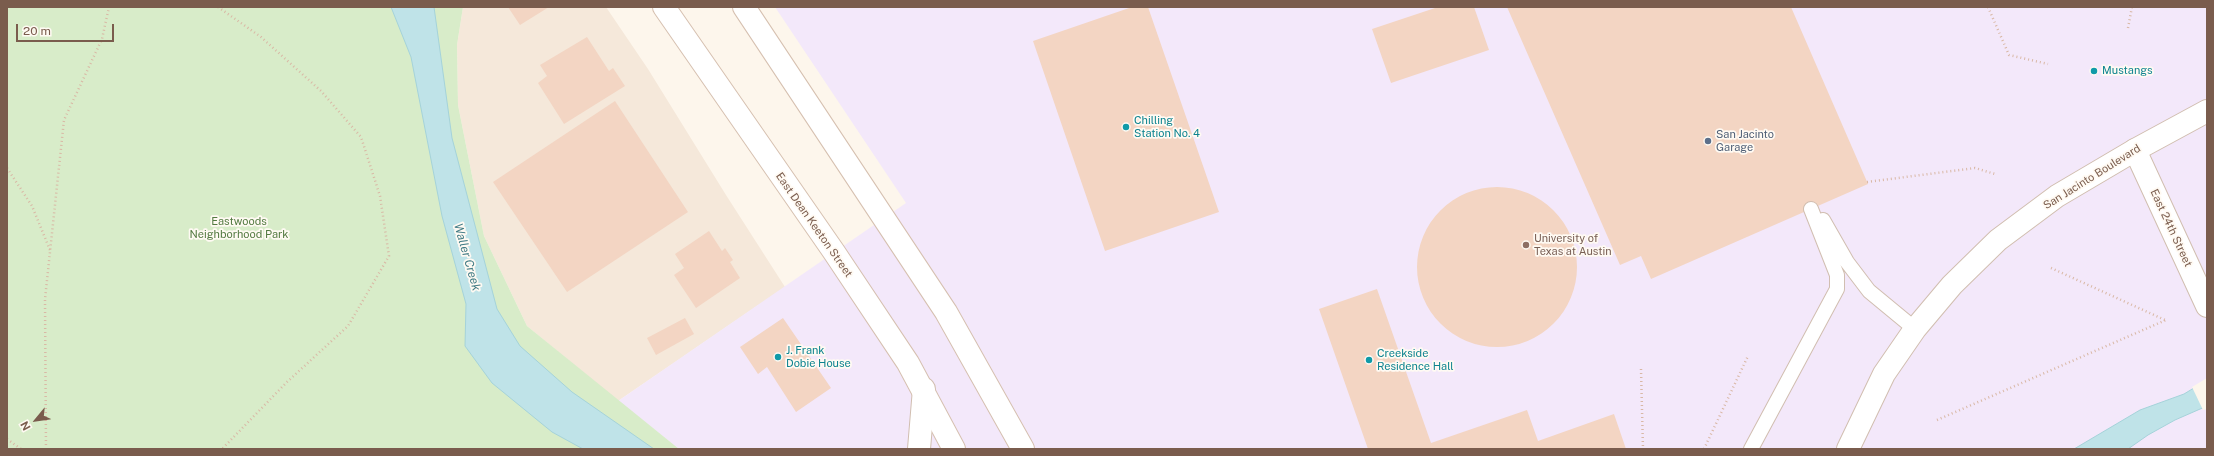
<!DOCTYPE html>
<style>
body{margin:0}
#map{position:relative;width:2214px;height:456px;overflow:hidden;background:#fdf6ec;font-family:"Public Sans",sans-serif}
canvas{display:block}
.frame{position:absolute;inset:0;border:8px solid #7a5c4d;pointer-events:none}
.north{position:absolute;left:16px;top:400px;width:40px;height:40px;-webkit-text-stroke:3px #fffaf3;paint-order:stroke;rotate:241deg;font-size:11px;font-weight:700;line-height:16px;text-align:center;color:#7a5c4d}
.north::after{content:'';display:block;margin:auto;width:14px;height:18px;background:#7a5c4d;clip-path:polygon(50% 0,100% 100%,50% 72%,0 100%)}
.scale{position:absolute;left:16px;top:24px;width:98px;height:18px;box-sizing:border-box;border:2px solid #7a5c4d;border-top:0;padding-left:5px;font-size:12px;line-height:14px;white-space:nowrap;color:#7a5c4d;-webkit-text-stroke:3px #fffaf3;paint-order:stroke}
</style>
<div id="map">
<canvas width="2214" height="456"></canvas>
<div class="frame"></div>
<div class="north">N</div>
<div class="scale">20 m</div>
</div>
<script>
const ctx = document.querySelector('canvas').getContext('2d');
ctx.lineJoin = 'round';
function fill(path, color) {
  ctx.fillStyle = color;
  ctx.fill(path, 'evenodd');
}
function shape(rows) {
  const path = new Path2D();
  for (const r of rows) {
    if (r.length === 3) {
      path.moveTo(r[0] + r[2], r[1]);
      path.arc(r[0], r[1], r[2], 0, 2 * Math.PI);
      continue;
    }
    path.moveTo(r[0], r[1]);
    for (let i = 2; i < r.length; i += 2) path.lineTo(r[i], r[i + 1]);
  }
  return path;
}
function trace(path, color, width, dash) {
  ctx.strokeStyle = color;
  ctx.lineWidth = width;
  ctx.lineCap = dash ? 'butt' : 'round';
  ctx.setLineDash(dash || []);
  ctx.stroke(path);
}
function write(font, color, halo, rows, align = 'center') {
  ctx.font = font + ' "Public Sans",sans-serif';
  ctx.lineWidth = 3.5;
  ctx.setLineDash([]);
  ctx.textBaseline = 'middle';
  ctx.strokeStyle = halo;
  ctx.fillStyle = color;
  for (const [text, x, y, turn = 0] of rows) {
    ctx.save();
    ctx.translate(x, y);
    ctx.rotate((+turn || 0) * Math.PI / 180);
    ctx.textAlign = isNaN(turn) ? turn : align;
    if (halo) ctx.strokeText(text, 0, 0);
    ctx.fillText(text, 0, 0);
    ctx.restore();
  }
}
fill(shape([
 [463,7,606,7,648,69,726,195,785,287,618,401,527,326,484,236,458,105,457,45]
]), '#f5e8da');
fill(shape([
 [775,7,2207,7,2207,449,679,449,618,401,906,203]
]), '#f3e8fa');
fill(shape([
 [7,7,463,7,457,45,458,105,484,236,527,326,679,449,7,449]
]), '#d8ecc9');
const water = shape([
 [391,7,434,7,452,138,497,309,520,346,572,392,654,449,583,449,552,432,492,383,465,346,466,304,442,216,411,57,391,7],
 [2207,380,2207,406,2175,420,2148,435,2128,449,2074,449,2140,410,2184,394,2207,380]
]);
fill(water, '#bfe3e8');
trace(water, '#a5d3da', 1);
fill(shape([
 [2207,378,2207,409,2203,410,2192,387]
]), '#fdf6ec');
fill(shape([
 [508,7,549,7,520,25],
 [1132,7,1148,7,1219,212,1105,251,1033,41],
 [1438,7,1474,7,1489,50,1391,83,1372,29],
 [1507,7,1791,7,1868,184,1651,279,1641,256,1620,265],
 [587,37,609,71,613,68,625,86,564,124,538,83,547,76,540,65],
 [615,101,688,212,567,292,493,182],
 [1497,267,80],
 [709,231,722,251,725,248,733,260,730,262,740,278,696,308,674,275,684,268,675,254],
 [1377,289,1431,443,1527,410,1538,441,1614,414,1626,449,1368,449,1319,309],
 [685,318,694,334,656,355,647,338],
 [783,318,831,388,796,412,767,367,758,374,740,347]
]), '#f3d5c3');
const service = shape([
 [1823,220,1847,262,1869,291,1915,329],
 [1751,449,1837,289,1837,275,1811,209]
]);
const minor = shape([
 [2135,150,2207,306],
 [919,449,924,389]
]);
const tertiary = shape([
 [1848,449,1884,374,1915,329,1952,285,1998,240,2057,196,2135,150,2207,111]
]);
const secondary = shape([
 [664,7,834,252,908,363,954,449],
 [744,7,946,312,1023,449]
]);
trace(service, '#d1beb0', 16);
trace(minor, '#d1beb0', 24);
trace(tertiary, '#d1beb0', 24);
trace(secondary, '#d6c0b0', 24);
trace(shape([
 [218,7,261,37,321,91,361,137,380,196,389,256,348,326,287,382,222,449],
 [1988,7,2009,55,2048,64],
 [2128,28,2132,7],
 [7,168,32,206,50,250],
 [1867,182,1975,168,1995,174],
 [2051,268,2165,320],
 [1641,369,1643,449],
 [1937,420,2166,320],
 [7,439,21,449],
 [46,449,45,299,64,120,102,39,109,7],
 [1704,449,1748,356]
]), '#d9b8a5', 2.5, [1, 3]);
trace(service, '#fff', 14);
trace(minor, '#fff', 22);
trace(tertiary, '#fff', 22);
trace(secondary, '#fff', 22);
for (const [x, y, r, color] of [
 [2094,71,4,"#0f9aa8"],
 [1126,127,4,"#0f9aa8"],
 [1708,141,4,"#5c6f8a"],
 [1526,245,4,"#8d6e63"],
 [778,357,4,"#0f9aa8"],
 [1369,360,4,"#0f9aa8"]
]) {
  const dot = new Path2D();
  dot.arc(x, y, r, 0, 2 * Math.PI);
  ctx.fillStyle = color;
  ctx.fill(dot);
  trace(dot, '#fffaf3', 1.5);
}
write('11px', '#0d838f', '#fffaf3', [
 ["Mustangs",2102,71],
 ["Chilling",1134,121],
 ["Station No. 4",1134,134],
 ["J. Frank",786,351],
 ["Dobie House",786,364],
 ["Creekside",1377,354],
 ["Residence Hall",1377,367]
], 'left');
write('11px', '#4e5e75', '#fffaf3', [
 ["San Jacinto",1716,135],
 ["Garage",1716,148]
], 'left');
write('11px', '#7a5c4d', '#fffaf3', [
 ["San Jacinto Boulevard",2092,177,-32],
 ["East Dean Keeton Street",814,225,55],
 ["East 24th Street",2171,228,65]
]);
write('11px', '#537a41', '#fffaf3', [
 ["Eastwoods",239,222],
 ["Neighborhood Park",239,235]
]);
write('11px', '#785e54', '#fffaf3', [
 ["University of",1534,239],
 ["Texas at Austin",1534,252]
], 'left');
write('italic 12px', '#437c86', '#fffaf3', [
 ["Waller Creek",467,257,74]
]);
</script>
